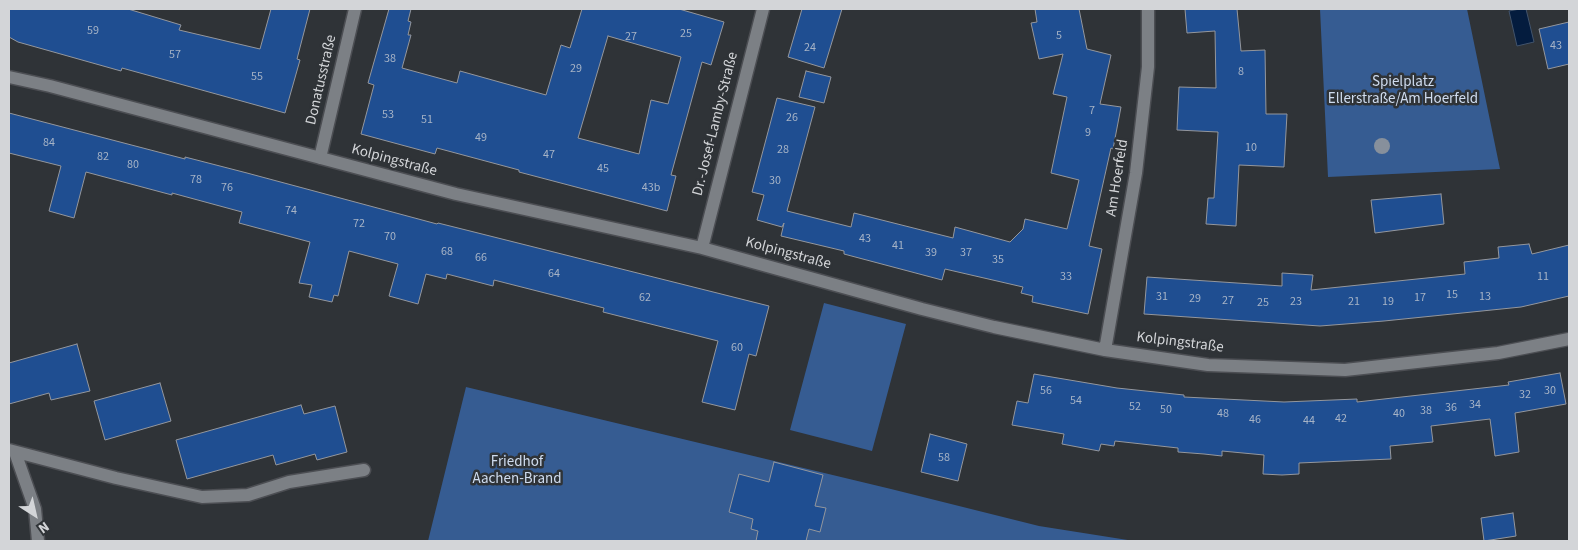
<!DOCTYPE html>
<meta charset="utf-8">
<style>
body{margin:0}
#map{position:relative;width:1578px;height:550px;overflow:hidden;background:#2f3337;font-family:"Source Sans 3",sans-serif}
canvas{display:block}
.frame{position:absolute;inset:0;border:10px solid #d3d5d8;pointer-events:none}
.north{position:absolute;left:10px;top:490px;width:50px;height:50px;-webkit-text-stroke:4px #2f3337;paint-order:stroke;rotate:145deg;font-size:14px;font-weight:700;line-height:20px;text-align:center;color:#d3d5d8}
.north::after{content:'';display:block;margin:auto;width:18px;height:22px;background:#d3d5d8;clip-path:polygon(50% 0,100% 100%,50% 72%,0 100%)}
</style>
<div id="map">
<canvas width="1578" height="550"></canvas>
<div class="frame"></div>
<div class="north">N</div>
</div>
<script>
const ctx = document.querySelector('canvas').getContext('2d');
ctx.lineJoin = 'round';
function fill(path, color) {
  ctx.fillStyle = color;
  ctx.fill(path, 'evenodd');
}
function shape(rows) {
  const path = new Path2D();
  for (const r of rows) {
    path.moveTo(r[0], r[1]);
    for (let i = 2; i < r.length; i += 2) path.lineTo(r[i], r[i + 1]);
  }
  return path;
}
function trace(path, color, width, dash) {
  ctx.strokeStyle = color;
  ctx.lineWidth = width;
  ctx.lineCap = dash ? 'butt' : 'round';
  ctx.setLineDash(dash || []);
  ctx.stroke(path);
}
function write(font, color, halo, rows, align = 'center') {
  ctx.font = font + ' "Source Sans 3",sans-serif';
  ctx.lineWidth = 5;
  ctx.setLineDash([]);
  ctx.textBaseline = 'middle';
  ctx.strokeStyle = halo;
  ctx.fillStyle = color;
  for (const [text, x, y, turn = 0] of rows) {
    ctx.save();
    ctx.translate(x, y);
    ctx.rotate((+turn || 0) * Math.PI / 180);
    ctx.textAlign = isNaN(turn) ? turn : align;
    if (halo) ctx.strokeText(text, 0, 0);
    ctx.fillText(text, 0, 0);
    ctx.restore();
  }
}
fill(shape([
 [1320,9,1467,9,1500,169,1328,177],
 [824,303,906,324,872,451,790,430],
 [466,387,891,489,1039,526,1134,541,428,541]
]), '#365c92');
const water = shape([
 [1520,9,1526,9,1534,42,1517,46,1509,11,1520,9]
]);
fill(water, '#041c3e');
trace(water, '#42546c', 1);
const building = shape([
 [9,9,128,9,181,25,179,30,260,49,271,9,310,9,297,59,300,60,285,113,122,68,121,71,18,42,9,37,9,9],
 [389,9,411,9,408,21,411,22,408,35,411,35,402,68,457,83,460,71,546,95,561,45,570,48,582,9,679,9,724,22,711,65,702,62,671,175,676,176,667,211,519,172,519,170,437,148,435,154,361,134,374,85,368,83,389,9],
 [608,36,681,57,668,104,651,100,639,154,578,138,608,36],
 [802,9,842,9,824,68,788,57,802,9],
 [1035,9,1079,9,1087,49,1111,55,1100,104,1121,107,1113,149,1111,148,1089,246,1102,249,1088,314,1032,302,1033,296,1021,293,1023,287,945,269,942,280,844,254,844,251,781,236,784,223,782,227,757,220,764,195,752,192,777,98,815,107,787,211,851,227,854,213,953,238,955,227,1010,242,1023,229,1025,219,1067,229,1079,180,1051,173,1067,97,1053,94,1063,54,1039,59,1031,23,1037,22,1035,9],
 [1185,9,1237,9,1241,51,1265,50,1266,114,1287,114,1284,167,1239,165,1236,226,1206,224,1208,198,1214,198,1218,132,1177,130,1179,87,1216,88,1215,31,1187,33,1185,9],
 [1569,22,1569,64,1548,69,1539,29,1569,22],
 [806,71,831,77,824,103,799,97,806,71],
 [9,113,185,159,185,157,247,173,437,224,438,223,470,231,769,306,756,356,749,354,735,410,702,402,718,341,603,312,604,308,494,280,493,286,447,274,446,279,426,274,418,304,389,296,398,264,349,251,338,296,334,295,332,302,309,297,312,285,299,283,310,242,239,223,242,212,172,193,172,195,86,172,74,218,49,211,61,166,9,153,9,113],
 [1441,194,1444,224,1375,233,1371,200,1441,194],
 [1529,244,1532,254,1569,245,1569,296,1521,307,1384,321,1320,326,1144,314,1147,277,1282,286,1282,273,1313,275,1311,290,1465,274,1464,262,1499,258,1498,247,1529,244],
 [77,344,90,391,51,400,49,393,9,404,9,363,77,344],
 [1560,373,1566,404,1515,413,1519,452,1495,456,1490,419,1431,426,1433,442,1390,446,1391,459,1299,463,1299,474,1282,475,1263,474,1264,455,1222,451,1222,456,1204,454,1178,452,1178,448,1115,441,1114,446,1101,444,1099,451,1062,444,1064,434,1012,425,1017,401,1028,403,1034,374,1117,388,1184,395,1184,397,1284,402,1357,399,1357,402,1509,385,1508,382,1560,373],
 [160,383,171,421,105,440,94,401,160,383],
 [301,405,304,414,335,406,347,452,317,460,315,454,276,465,273,455,187,479,176,440,301,405],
 [930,434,967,444,958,481,921,472,930,434],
 [774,462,823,475,815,506,826,508,820,532,809,529,806,541,756,541,758,531,751,529,753,519,729,512,739,474,769,482,774,462],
 [1513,513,1516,536,1484,541,1481,518,1513,513]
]);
fill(building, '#1f4e91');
trace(building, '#94979d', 1);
const service = shape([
 [9,450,116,478,202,497,248,495,289,482,364,470],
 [15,452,35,509,38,541]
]);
const minor = shape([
 [9,77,50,86,456,194,702,248,922,309,994,327,1105,350,1208,365,1345,370,1498,353,1569,339],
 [320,158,355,9],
 [702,248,763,9],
 [1105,350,1136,173,1148,67,1148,9]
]);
trace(service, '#4c4e53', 15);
trace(minor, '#4c4e53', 15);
trace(service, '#7c8085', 12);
trace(minor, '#7c8085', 12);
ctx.fillStyle = '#87909c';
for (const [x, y] of [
 [1382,146]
]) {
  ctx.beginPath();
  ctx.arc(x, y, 8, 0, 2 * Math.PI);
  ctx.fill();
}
write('12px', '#a6b3c6', null, [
 ["59",93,31],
 ["25",686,34],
 ["5",1059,36],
 ["27",631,37],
 ["43",1556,46],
 ["24",810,48],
 ["57",175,55],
 ["38",390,59],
 ["29",576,69],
 ["8",1241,72],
 ["55",257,77],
 ["7",1092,111],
 ["53",388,115],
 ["26",792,118],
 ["51",427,120],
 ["9",1088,133],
 ["49",481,138],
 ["84",49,143],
 ["10",1251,148],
 ["28",783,150],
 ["47",549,155],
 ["82",103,157],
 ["80",133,165],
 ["45",603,169],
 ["78",196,180],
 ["30",775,181],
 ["76",227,188],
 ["43b",651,188],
 ["74",291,211],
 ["72",359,224],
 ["70",390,237],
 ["43",865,239],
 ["41",898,246],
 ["68",447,252],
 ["39",931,253],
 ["37",966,253],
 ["66",481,258],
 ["35",998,260],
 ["64",554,274],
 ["33",1066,277],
 ["11",1543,277],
 ["15",1452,295],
 ["31",1162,297],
 ["13",1485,297],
 ["62",645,298],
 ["17",1420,298],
 ["29",1195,299],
 ["27",1228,301],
 ["23",1296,302],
 ["21",1354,302],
 ["19",1388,302],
 ["25",1263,303],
 ["60",737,348],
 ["56",1046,391],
 ["30",1550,391],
 ["32",1525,395],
 ["54",1076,401],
 ["34",1475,405],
 ["52",1135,407],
 ["36",1451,408],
 ["50",1166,410],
 ["38",1426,411],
 ["48",1223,414],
 ["40",1399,414],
 ["42",1341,419],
 ["46",1255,420],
 ["44",1309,421],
 ["58",944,458]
]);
write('15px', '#d3d5d8', '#2f3337', [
 ["Donatusstraße",322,80,-77],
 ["Dr.-Josef-Lamby-Straße",716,124,-76],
 ["Kolpingstraße",394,161,15],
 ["Am Hoerfeld",1118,178,-81],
 ["Kolpingstraße",788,254,15],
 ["Kolpingstraße",1180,343,7]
]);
write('15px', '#cfdcef', '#2f3337', [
 ["Spielplatz",1403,83],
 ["Ellerstraße/Am Hoerfeld",1403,100],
 ["Friedhof",517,463],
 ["Aachen-Brand",517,480]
]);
</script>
